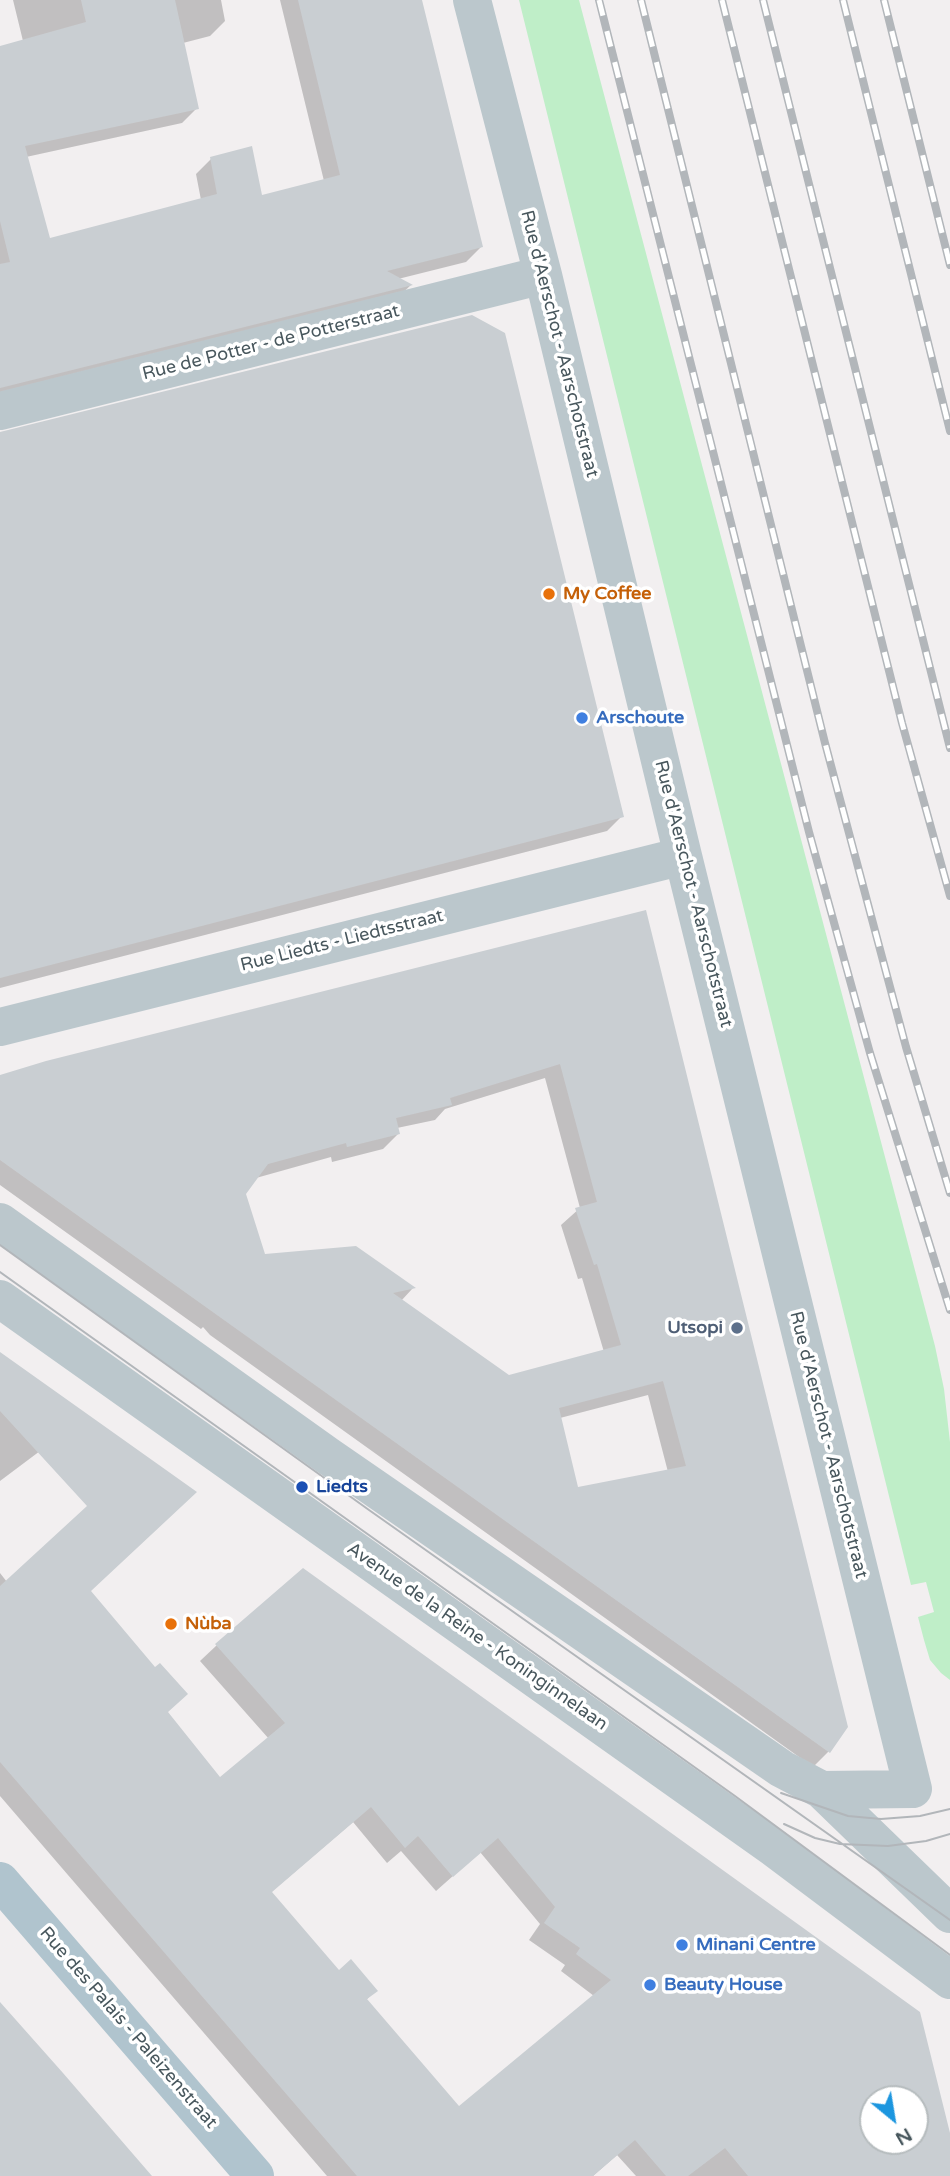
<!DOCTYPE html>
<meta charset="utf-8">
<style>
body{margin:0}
#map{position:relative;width:950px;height:2176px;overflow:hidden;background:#f2eff0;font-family:"Varela Round",sans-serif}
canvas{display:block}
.north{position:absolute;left:859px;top:2085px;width:70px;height:70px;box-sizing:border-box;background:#fff;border:2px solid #b6bcbe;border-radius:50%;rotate:150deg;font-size:19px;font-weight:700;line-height:28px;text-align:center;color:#48575d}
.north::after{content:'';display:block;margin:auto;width:24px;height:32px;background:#1c96df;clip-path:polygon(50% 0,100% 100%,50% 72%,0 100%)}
</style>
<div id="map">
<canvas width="950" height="2176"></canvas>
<div class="north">N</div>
</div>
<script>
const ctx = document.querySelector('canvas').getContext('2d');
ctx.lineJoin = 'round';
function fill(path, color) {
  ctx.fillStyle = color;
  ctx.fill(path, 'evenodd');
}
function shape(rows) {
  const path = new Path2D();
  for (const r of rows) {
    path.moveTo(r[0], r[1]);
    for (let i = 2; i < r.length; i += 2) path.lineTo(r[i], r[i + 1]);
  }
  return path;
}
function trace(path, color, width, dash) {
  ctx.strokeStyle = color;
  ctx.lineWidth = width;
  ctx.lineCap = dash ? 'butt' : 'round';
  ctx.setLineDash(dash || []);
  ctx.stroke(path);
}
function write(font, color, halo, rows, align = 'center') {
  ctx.font = font + ' "Varela Round",sans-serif';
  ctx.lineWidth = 7;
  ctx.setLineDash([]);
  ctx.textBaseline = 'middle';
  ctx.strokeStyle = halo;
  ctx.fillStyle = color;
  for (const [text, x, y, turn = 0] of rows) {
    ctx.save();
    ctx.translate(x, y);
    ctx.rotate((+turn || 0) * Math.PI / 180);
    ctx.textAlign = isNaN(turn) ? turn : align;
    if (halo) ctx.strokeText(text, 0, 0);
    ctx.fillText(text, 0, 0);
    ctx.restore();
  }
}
fill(shape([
 [519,0,579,0,935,1346,944,1389,950,1442,950,1680,941,1673,930,1660,924,1640,918,1617,934,1612,926,1582,911,1585]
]), '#bfeec8');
fill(shape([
 [13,0,221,0,225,21,210,36,183,43,197,108,182,123,26,157,48,240,201,200,196,174,211,159,260,197,324,181,280,0,421,0,481,247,466,262,398,279,411,285,396,299,0,399,0,48,23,41],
 [0,434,622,816,607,831,0,988],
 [644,912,846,1727,828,1752,813,1767,210,1335,203,1327,201,1329,0,1185,0,1076],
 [545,1078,580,1208,561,1225,578,1279,582,1278,604,1352,509,1377,401,1301,413,1288,263,1255,244,1194,256,1178,331,1157,332,1162,383,1149,398,1134,397,1128,435,1120,445,1109],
 [648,1395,668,1472,576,1489,560,1418],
 [0,1355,68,1430,0,1481],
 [0,1573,7,1582,89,1591,167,1713,220,1780,269,1739,200,1661,217,1645,918,2014,950,2141,950,2176,636,2176,617,2155,593,2176,327,2176,0,1796],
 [353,1822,387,1863,401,1851,436,1891,480,1852,540,1924,529,1940,565,1965,561,1971,594,1996,459,2109,366,2000,376,1990,339,1973,270,1893],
 [873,2099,915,2099,915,2141,873,2141]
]), '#0003');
fill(shape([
 [81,0,175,0,199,109,25,146,50,238,217,194,210,157,252,146,262,195,340,175,298,0,422,0,483,247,387,271,413,285,0,388,0,264,10,262,0,221,0,46,86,22],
 [472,315,505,333,624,817,0,978,0,432],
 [646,910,848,1727,830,1753,0,1160,0,1075,46,1061],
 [560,1064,597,1202,575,1208,594,1265,597,1264,621,1345,509,1375,393,1293,416,1288,356,1246,265,1254,246,1194,268,1164,346,1143,347,1147,400,1134,396,1118,452,1105,450,1098],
 [663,1381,686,1466,578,1487,559,1408],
 [0,1352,197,1492,91,1591,155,1667,160,1663,188,1694,168,1712,220,1777,285,1723,215,1644,303,1568,920,2012,950,2133,950,2176,748,2176,725,2148,688,2176,666,2176,635,2140,593,2176,357,2176,0,1762,0,1586,87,1506,0,1411],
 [371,1807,405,1848,418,1836,453,1877,498,1838,555,1907,544,1923,580,1948,576,1954,611,1980,459,2106,367,1999,378,1991,351,1959,339,1970,272,1892],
 [873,2099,915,2099,915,2141,873,2141],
 [0,2002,63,2073,152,2176,0,2176]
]), '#c9ced2');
trace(shape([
 [472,0,543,275,683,856,913,1789,822,1790],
 [0,411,543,275],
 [0,1027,683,856],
 [0,1222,328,1456,782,1769,822,1790,950,1914],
 [0,1299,774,1848,950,1980]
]), '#bbc7cc', 38);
trace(shape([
 [0,1881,255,2176]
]), '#b0c4ce', 38);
trace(shape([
 [0,1245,369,1510,950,1920],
 [0,1272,735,1796,950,1955],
 [781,1793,848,1816,881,1819,920,1816,950,1809],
 [784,1824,815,1838,840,1844,888,1846,926,1841,950,1834]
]), '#b2b6ba', 2);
const rail = shape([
 [599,0,809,832,870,1053,950,1310],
 [641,0,825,743,906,1047,950,1193],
 [722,0,902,723,950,896],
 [763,0,950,748],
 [843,0,950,431],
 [884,0,950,265]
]);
trace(rail, '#b2b6ba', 8);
trace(rail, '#fff', 5, [16]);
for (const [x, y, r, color] of [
 [549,594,7,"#e8710a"],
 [582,718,7,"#3f7fe0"],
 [737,1328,7,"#5c6f8a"],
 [302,1487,7,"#1a4fb4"],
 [171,1624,7,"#e8710a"],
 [682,1945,7,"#3f7fe0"],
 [650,1985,7,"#3f7fe0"]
]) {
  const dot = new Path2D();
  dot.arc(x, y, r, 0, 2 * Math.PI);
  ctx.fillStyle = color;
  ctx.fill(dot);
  trace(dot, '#fff', 2.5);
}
write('18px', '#48575d', '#fff', [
 ["Rue de Potter - de Potterstraat",271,343,-14],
 ["Rue d'Aerschot - Aarschotstraat",559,344,76],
 ["Rue d'Aerschot - Aarschotstraat",693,894,76],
 ["Rue Liedts - Liedtsstraat",342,941,-14],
 ["Rue d'Aerschot - Aarschotstraat",828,1445,76],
 ["Avenue de la Reine - Koninginnelaan",477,1637,35],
 ["Rue des Palais - Paleizenstraat",128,2028,49]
]);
write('bold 18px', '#c56008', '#fff', [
 ["My Coffee",563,594],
 ["Nùba",185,1624]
], 'left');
write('bold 18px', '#366cbe', '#fff', [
 ["Arschoute",596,718],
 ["Minani Centre",696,1945],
 ["Beauty House",664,1985]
], 'left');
write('bold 18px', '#4e5e75', '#fff', [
 ["Utsopi",723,1328]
], 'right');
write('bold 18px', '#164399', '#fff', [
 ["Liedts",316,1487]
], 'left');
</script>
